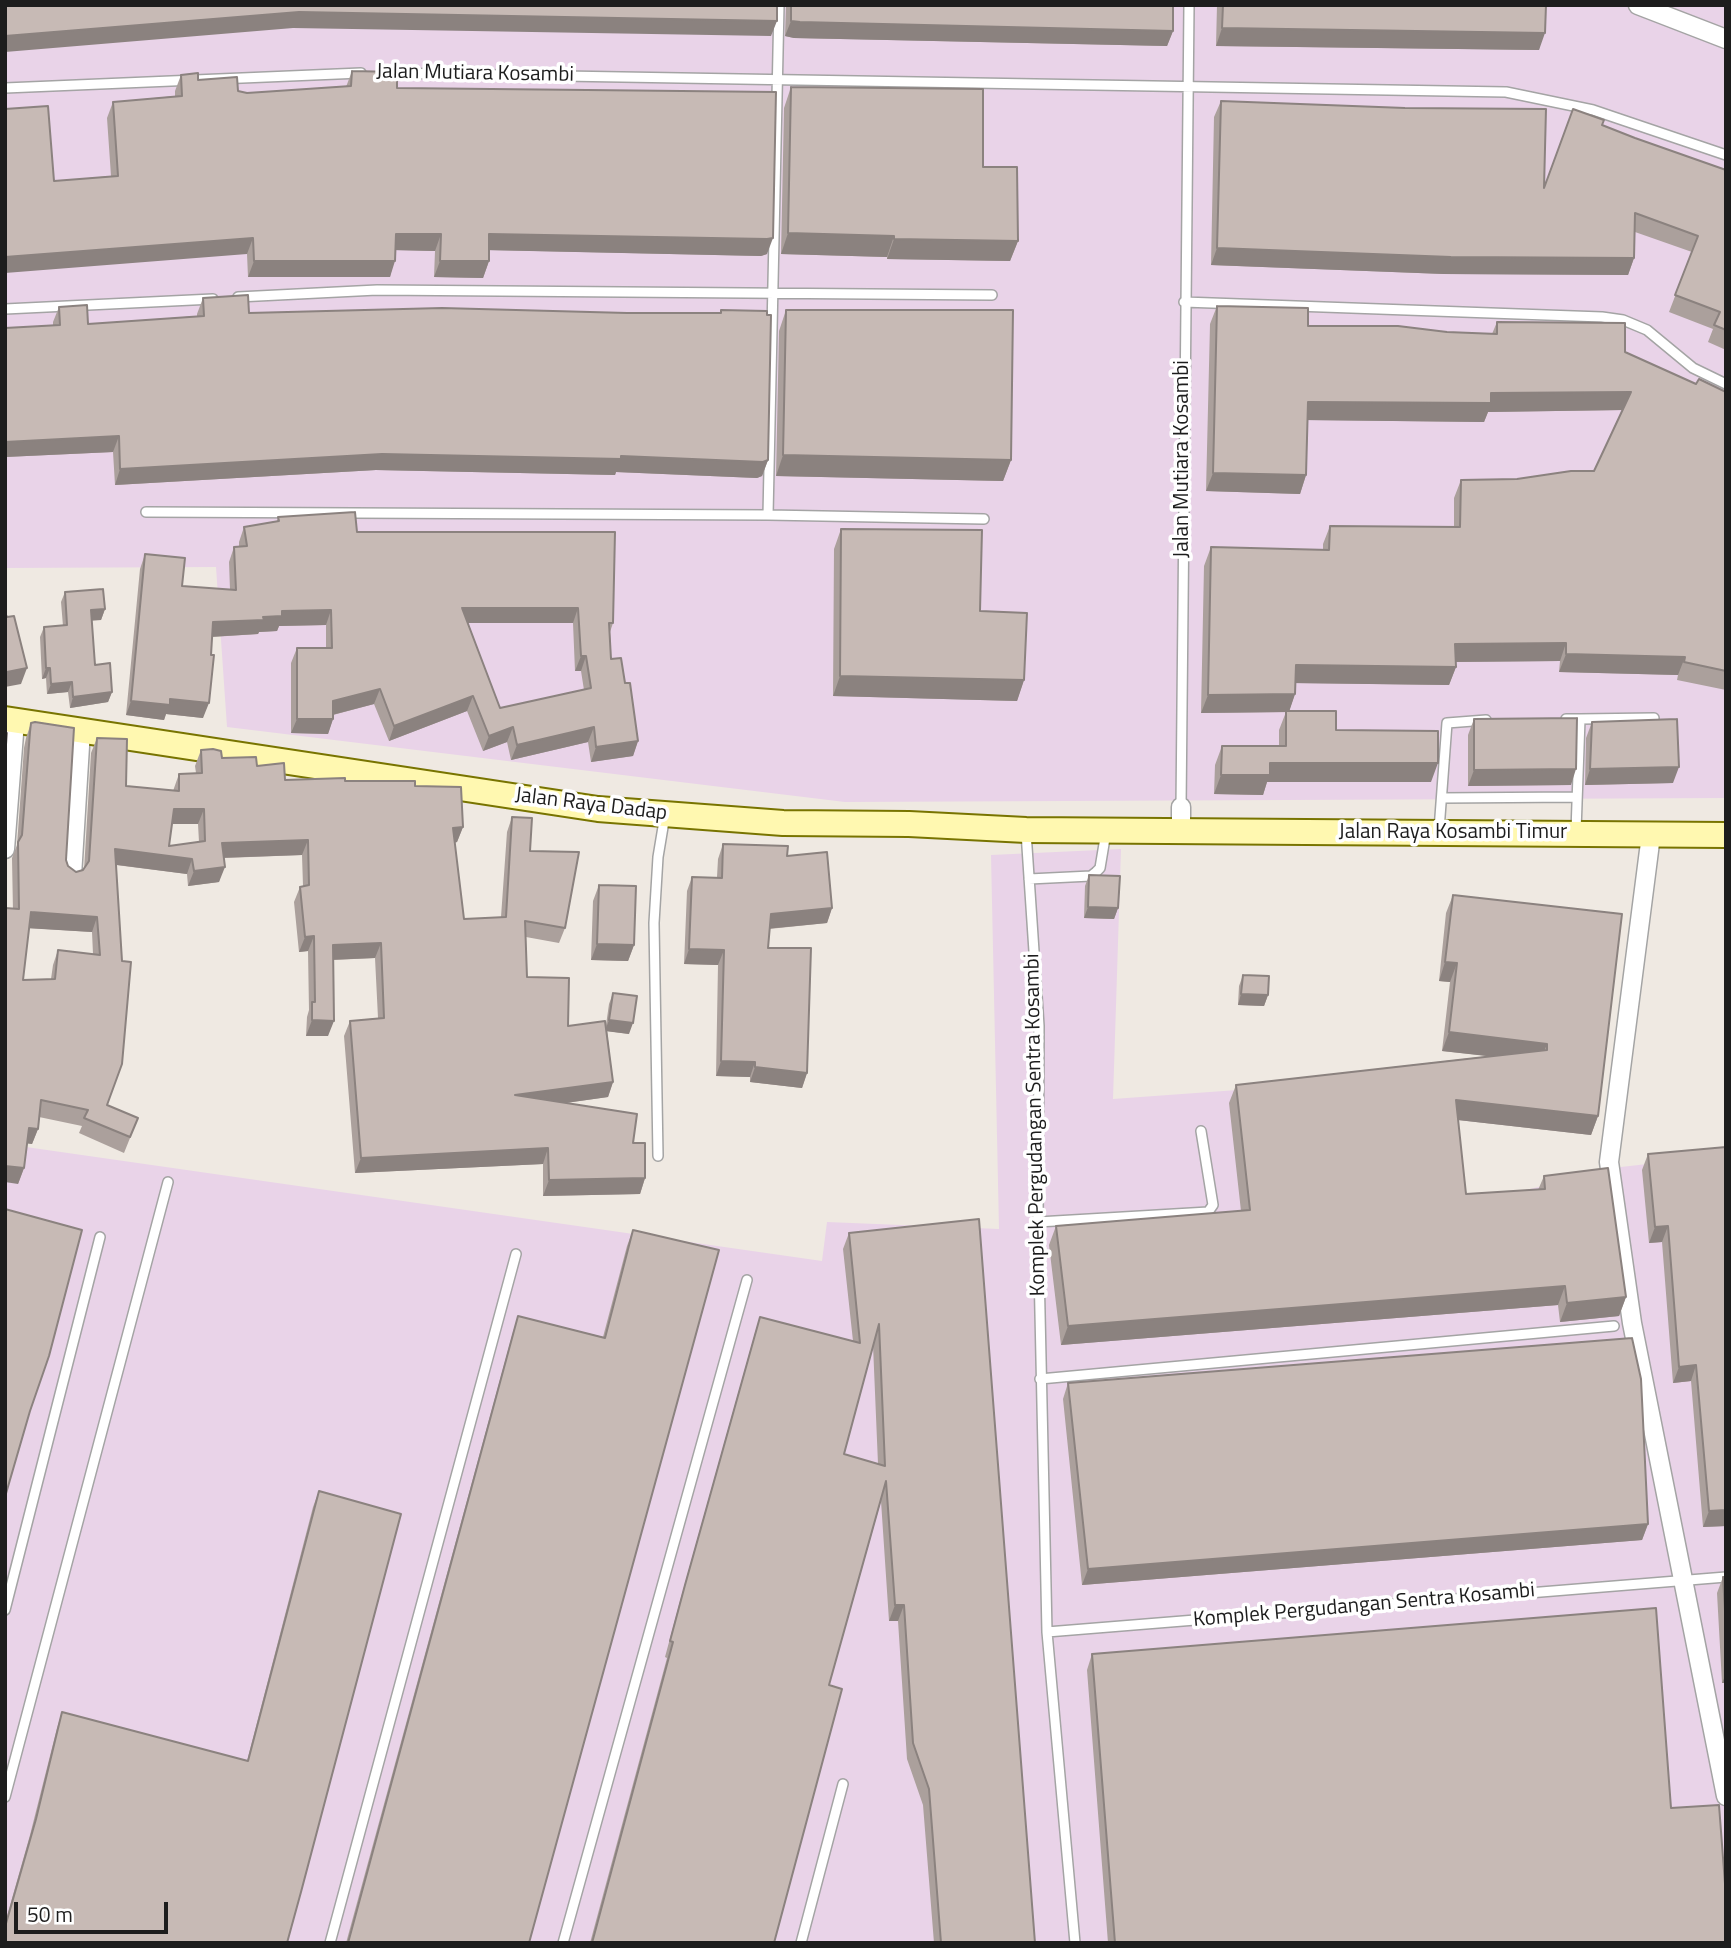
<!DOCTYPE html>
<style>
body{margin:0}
#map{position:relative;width:1731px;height:1948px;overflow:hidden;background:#efe9e2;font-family:"Titillium Web",sans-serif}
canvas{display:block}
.frame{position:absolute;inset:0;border:7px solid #1d1d1d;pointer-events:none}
.scale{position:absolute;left:14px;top:1902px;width:154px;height:32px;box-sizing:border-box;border:4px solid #1d1d1d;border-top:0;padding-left:9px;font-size:21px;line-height:24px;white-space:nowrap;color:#1d1d1d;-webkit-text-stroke:5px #fff;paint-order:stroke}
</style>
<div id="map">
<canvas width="1731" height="1948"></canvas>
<div class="frame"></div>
<div class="scale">50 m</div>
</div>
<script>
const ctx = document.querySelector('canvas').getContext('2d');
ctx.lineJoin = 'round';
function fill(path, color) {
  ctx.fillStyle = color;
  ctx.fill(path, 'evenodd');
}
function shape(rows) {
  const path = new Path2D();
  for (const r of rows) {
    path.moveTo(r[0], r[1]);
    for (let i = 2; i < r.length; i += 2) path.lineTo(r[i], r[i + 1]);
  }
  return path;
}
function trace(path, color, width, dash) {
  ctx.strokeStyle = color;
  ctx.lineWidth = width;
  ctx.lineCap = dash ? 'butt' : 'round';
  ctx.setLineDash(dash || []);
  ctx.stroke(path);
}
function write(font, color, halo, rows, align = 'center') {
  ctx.font = font + ' "Titillium Web",sans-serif';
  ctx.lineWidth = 7;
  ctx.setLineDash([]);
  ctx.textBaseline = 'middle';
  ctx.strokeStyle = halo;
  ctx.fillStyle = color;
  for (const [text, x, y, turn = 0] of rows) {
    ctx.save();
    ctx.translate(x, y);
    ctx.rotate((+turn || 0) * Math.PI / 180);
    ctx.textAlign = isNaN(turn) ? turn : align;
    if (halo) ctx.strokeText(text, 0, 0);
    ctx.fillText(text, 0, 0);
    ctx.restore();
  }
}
fill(shape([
 [5,5,1726,5,1726,798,845,802,227,727,216,567,5,568],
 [1121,849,1113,1099,1431,1076,1443,1210,1621,1167,1726,1155,1726,1943,5,1943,5,1144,822,1261,827,1222,999,1229,991,855]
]), '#e9d3e8');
const lane = shape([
 [779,5,768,515,984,519],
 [386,73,1506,92,1593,110,1726,155],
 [5,88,361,73],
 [238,297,377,290,992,295],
 [1184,302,1602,317,1623,320,1647,330,1693,368,1726,384],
 [5,309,213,299],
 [146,512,768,515],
 [1566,719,1580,719,1576,831],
 [1580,719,1654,718],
 [1442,798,1577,797],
 [1181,807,1189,5],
 [1439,830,1447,723,1486,720],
 [1026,832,1039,1026,1038,1222,1047,1632],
 [1029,879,1091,876,1096,872,1100,868,1106,832],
 [658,1156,654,923,658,857,665,815],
 [1038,1222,1208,1212,1213,1205,1201,1131],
 [1040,1379,1614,1326],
 [5,1610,100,1237],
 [5,1797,168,1182],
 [330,1943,516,1254],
 [563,1943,747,1280],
 [801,1943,843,1784],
 [1075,1943,1047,1632,1726,1577]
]);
const street = shape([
 [1638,5,1726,39],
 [1181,807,1181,831],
 [1651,835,1609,1162,1632,1323,1726,1796],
 [5,849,15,721],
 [72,876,81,730]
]);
const secondary = shape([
 [5,719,598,809,783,823,909,824,1026,830,1726,835]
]);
trace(lane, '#a4a4a4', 12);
trace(street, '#a4a4a4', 21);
trace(secondary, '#787400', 28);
trace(lane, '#fff', 9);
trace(street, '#fff', 18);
trace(secondary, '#fff8b0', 24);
fill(shape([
 [786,5,1173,5,1173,31,1167,46,794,38,785,36],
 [1217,5,1546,5,1539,50,1216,46],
 [352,71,397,88,767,254,761,256,489,250,489,261,483,278,434,277,435,251,396,250,390,277,248,277,247,254,54,181,111,176,107,118,113,102,175,96,175,91,181,75,238,91,247,93,346,87],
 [791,87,983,167,1018,241,1010,261,887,259,887,257,781,254,784,108],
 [1221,101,1544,188,1602,125,1635,138,1726,170,1726,350,1708,342,1713,329,1669,312,1692,252,1635,232,1634,258,1628,275,1444,274,1211,265,1214,117],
 [203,298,249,313,720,313,721,310,768,460,762,476,757,478,616,472,615,475,376,470,115,485,113,452,5,457,5,328,53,326,53,322,59,307,88,324,197,316,197,314],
 [1217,306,1308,326,1492,334,1497,322,1625,352,1696,384,1726,392,1726,690,1677,680,1678,675,1559,672,1560,661,1456,662,1456,667,1449,685,1296,683,1295,694,1289,711,1336,730,1431,782,1267,782,1263,795,1214,794,1215,765,1222,746,1279,746,1279,730,1286,712,1201,713,1204,566,1211,547,1323,550,1323,544,1330,526,1454,527,1454,498,1461,480,1517,479,1594,471,1622,410,1488,412,1484,422,1308,420,1306,475,1300,494,1206,491,1210,324],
 [786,310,1011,460,1003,481,776,476,779,331],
 [278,517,357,532,615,532,613,623,610,632,611,659,625,683,638,741,633,756,591,762,588,742,511,760,507,742,483,751,467,711,389,741,374,704,333,715,333,719,328,734,291,733,291,663,297,648,326,648,326,625,279,626,277,631,259,632,258,634,212,637,203,718,166,714,164,720,126,715,140,569,145,554,182,586,230,590,229,562,234,547,239,547,239,542,244,527,277,521],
 [468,623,573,623,575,671,581,671,584,690,500,708],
 [841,529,980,611,1024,680,1017,701,833,696,834,549],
 [65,592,105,609,101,620,92,620,95,665,112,692,108,702,70,708,68,692,47,694,46,678,42,679,40,637,44,627,63,626,61,602],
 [1474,719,1571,785,1468,786,1468,735],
 [1592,722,1673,783,1585,785,1586,738],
 [31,723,68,866,76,872,84,870,91,753,97,738,126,786,173,791,179,774,196,773,195,766,201,750,222,758,257,766,285,780,345,781,415,786,463,827,457,842,455,843,464,919,501,917,507,832,512,817,530,851,565,928,559,943,526,937,527,977,568,1026,606,1025,609,1004,613,993,629,1034,607,1031,613,1082,608,1097,565,1103,633,1143,645,1178,640,1194,543,1196,543,1164,355,1173,344,1036,350,1021,378,1018,375,958,333,960,328,1036,306,1036,307,1017,309,1010,308,951,299,952,294,902,300,887,303,886,302,855,224,858,219,882,188,886,187,874,116,865,107,1105,138,1118,124,1153,79,1133,82,1126,39,1117,38,1129,32,1144,27,1143,24,1168,18,1184,12,858,17,845,24,748,26,738],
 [172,824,198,824,199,842,169,846],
 [29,928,92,932,93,954,58,950,53,965,51,979,23,980],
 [723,844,787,856,832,908,827,923,769,929,768,948,807,1073,802,1088,750,1082,750,1077,716,1076,718,965,684,964,687,891,692,877,717,877,718,859],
 [1089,875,1118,908,1114,919,1084,918,1085,886],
 [599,885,634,945,628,961,591,960,593,901],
 [1453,895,1598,1116,1591,1135,1458,1120,1466,1194,1538,1190,1544,1176,1626,1297,1619,1316,1560,1322,1558,1305,1061,1345,1049,1245,1056,1226,1241,1211,1229,1103,1236,1085,1489,1056,1442,1051,1450,982,1439,981,1446,913],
 [1243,975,1268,995,1264,1006,1238,1005,1239,986],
 [1726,1147,1726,1526,1703,1527,1691,1381,1673,1383,1662,1242,1649,1243,1642,1170,1648,1154],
 [979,1219,1035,1943,934,1943,923,1805,907,1759,898,1621,889,1621,881,1501,829,1685,774,1943,590,1943,667,1658,665,1657,680,1601,755,1333,760,1317,853,1341,843,1249,849,1233],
 [873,1345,878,1464,844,1454],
 [633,1230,529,1943,346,1943,513,1332,518,1316,603,1337,627,1246],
 [1068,1383,1648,1524,1642,1540,1082,1585,1063,1399],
 [319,1491,287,1943,5,1943,5,1923,30,1835,57,1728,62,1712,247,1761,313,1507],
 [1723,1577,1726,1577,1726,1683,1722,1683,1717,1593],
 [1092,1654,1671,1808,1726,1943,1108,1943,1087,1670]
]), '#aba09c');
fill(shape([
 [299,12,777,21,771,36,293,28,5,52,5,36],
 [791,21,1173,31,1167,46,794,38,785,36],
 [1222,28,1545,33,1539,50,1216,46],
 [788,233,894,236,887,257,781,254],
 [396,234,441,234,435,251,390,250],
 [489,234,773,238,767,254,761,256,483,250],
 [253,238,247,254,5,273,5,257],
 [894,239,1018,241,1010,261,887,259],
 [1217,248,1634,258,1628,275,1444,274,1211,265],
 [254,261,395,261,390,277,248,277],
 [440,261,489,261,483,278,434,277],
 [1631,392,1624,410,1488,412,1484,422,1301,420,1308,402,1491,393],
 [119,436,113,452,5,457,5,442],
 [382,454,621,456,768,460,762,476,757,478,616,472,615,475,376,470,115,485,120,469],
 [783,455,1011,460,1003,481,776,476],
 [1213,473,1306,475,1300,494,1206,491],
 [462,608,578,608,573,623,457,623],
 [105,609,101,620,88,621,91,610],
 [331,610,326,625,279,626,277,631,259,632,258,634,208,637,213,622,263,617,282,611],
 [1566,643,1560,661,1449,662,1455,644],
 [1566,654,1685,657,1678,675,1559,672],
 [581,656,586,656,581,671,575,671],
 [1296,665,1456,667,1449,685,1289,683],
 [27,668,21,684,5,687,5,678,7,672],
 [46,668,50,668,46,678,42,679],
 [840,676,1024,680,1017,701,833,696],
 [72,682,68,692,47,694,51,684],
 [380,689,374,704,328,716,333,701],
 [112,692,108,702,70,708,73,697],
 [1295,694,1289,712,1201,713,1208,695],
 [473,696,467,711,389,741,394,726],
 [170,699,209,703,203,718,166,714,164,720,126,715,131,701],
 [297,719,333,719,328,734,291,733],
 [513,727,507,742,483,751,489,736],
 [594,727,588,742,511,760,517,745],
 [638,741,633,756,591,762,596,747],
 [1270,763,1438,763,1431,782,1267,782,1263,795,1214,794,1221,775],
 [1679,767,1673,783,1585,785,1590,769],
 [1576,769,1571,785,1468,786,1474,770],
 [174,809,204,809,198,824,169,824],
 [463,827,457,842,447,843,453,828],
 [308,840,302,855,216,858,222,843],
 [115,849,192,859,187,874,110,864],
 [225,867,219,882,188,886,194,871],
 [1088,907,1118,908,1114,919,1084,918],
 [832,908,827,923,765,929,771,914],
 [31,912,97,917,92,932,25,928],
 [314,936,308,951,299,952,305,937],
 [381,943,375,958,327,960,333,945],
 [597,944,634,945,628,961,591,960],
 [689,949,724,950,718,965,684,964],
 [1445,962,1457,963,1450,982,1439,981],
 [1241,994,1268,995,1264,1006,1238,1005],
 [312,1020,334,1021,328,1036,306,1036],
 [609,1020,633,1023,629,1034,605,1031],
 [1449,1032,1547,1044,1540,1062,1442,1051],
 [721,1061,755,1062,750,1077,716,1076],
 [755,1067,807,1073,802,1088,750,1082],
 [613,1082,608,1097,509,1111,515,1095],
 [1456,1100,1598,1116,1591,1135,1449,1119],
 [29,1128,38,1129,32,1144,24,1143],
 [548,1148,543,1164,355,1173,361,1158],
 [5,1166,24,1168,18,1184,5,1182],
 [645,1178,640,1194,543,1196,549,1180],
 [1668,1226,1662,1242,1649,1243,1655,1227],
 [1565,1286,1558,1305,1061,1345,1068,1326],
 [1626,1297,1619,1316,1560,1322,1567,1303],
 [1696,1365,1691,1381,1673,1383,1679,1367],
 [1726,1510,1726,1526,1703,1527,1709,1511],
 [1648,1524,1642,1540,1082,1585,1088,1569],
 [895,1605,904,1605,898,1621,889,1621],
 [1726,1674,1726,1683,1722,1683]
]), '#8b827f');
const building = shape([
 [5,5,777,5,777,21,299,12,5,36,5,5],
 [791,5,1173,5,1173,31,800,22,791,21,791,5],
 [1223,5,1546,5,1545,33,1222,28,1223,5],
 [352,71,397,72,397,88,776,92,773,238,767,239,489,234,489,261,440,261,441,234,396,234,395,261,254,261,253,238,5,257,5,109,48,106,54,181,118,176,113,102,182,96,181,75,198,73,198,80,237,77,238,91,247,93,351,86,352,71],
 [791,87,983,89,983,167,1017,167,1018,241,894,239,894,236,788,233,791,87],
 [1221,101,1405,108,1546,109,1544,188,1573,109,1604,120,1602,125,1635,138,1726,170,1726,330,1714,325,1720,312,1675,295,1698,236,1635,213,1634,258,1451,257,1217,248,1221,101],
 [248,295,249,313,442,308,627,313,721,313,721,310,767,311,767,315,771,315,768,460,763,462,621,456,621,459,382,454,120,469,119,436,5,442,5,328,60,325,59,307,87,305,88,324,204,316,203,298,248,295],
 [1217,306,1308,308,1308,326,1398,326,1447,332,1497,334,1497,322,1625,323,1625,352,1696,384,1699,379,1726,392,1726,671,1684,662,1685,657,1566,654,1566,643,1455,644,1456,667,1296,665,1295,694,1208,695,1211,547,1329,550,1330,526,1460,527,1461,480,1517,479,1571,471,1594,471,1631,392,1491,393,1491,403,1308,402,1306,475,1213,473,1217,306],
 [786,310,1013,310,1011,460,783,455,786,310],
 [355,512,357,532,615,532,613,623,609,623,611,659,621,658,625,683,630,683,638,741,596,747,594,727,517,745,513,727,489,736,473,696,394,726,380,689,333,701,333,719,297,719,297,648,332,648,331,610,282,611,282,616,263,617,264,620,213,622,211,655,214,655,209,703,170,699,170,705,131,701,145,554,185,558,182,586,236,590,234,547,247,546,244,527,279,521,278,517,355,512],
 [462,608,578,608,581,656,586,656,591,688,500,708,462,608],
 [841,529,982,530,980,611,1027,613,1024,680,840,676,841,529],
 [103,589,105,609,91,610,95,665,110,663,112,692,73,697,72,682,51,684,50,668,46,668,44,627,67,625,65,592,103,589],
 [5,613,7,617,14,616,27,668,7,672,8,677,5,678,5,613],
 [1286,711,1336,711,1336,730,1438,731,1438,763,1270,763,1270,775,1221,775,1222,746,1286,746,1286,711],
 [1577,718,1576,769,1474,770,1474,719,1577,718],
 [1677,719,1679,767,1590,769,1592,722,1677,719],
 [35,722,74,728,66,860,68,866,76,872,83,870,89,861,97,738,127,739,126,786,179,791,179,774,202,773,201,750,213,749,221,751,222,758,256,757,257,766,284,763,285,780,345,778,345,781,415,781,415,786,461,787,463,827,453,828,464,919,506,917,512,817,532,818,530,851,579,852,565,928,525,921,527,977,569,978,568,1026,605,1021,613,1082,515,1095,637,1114,633,1143,645,1143,645,1178,549,1180,548,1148,361,1158,350,1021,384,1018,381,943,333,945,334,1021,312,1020,312,1002,315,1002,314,936,305,937,300,887,309,885,308,840,222,843,225,867,194,871,192,859,115,849,122,961,131,962,122,1064,107,1105,138,1118,130,1137,84,1118,88,1110,41,1100,38,1129,29,1128,24,1168,5,1166,5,908,19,909,18,842,22,835,30,732,31,723,35,722],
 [174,809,204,809,205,841,169,846,174,809],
 [31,912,97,917,100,955,58,950,55,979,23,980,31,912],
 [5,733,7,733,5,756,5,733],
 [723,844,788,846,787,856,827,852,832,908,771,914,768,948,811,948,807,1073,755,1067,755,1062,721,1061,724,950,689,949,692,877,722,878,723,844],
 [1089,875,1120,876,1118,908,1088,907,1089,875],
 [599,885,636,886,634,945,597,944,599,885],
 [1453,895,1622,914,1598,1116,1456,1100,1466,1194,1545,1189,1544,1176,1608,1168,1626,1297,1567,1303,1565,1286,1068,1326,1056,1226,1250,1210,1236,1085,1547,1050,1547,1044,1449,1032,1457,963,1445,962,1453,895],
 [1243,975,1269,976,1268,995,1241,994,1243,975],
 [613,993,637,996,633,1023,609,1020,613,993],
 [1726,1147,1726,1510,1709,1511,1696,1365,1679,1367,1668,1226,1655,1227,1648,1154,1726,1147],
 [5,1209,82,1230,49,1356,30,1411,5,1497,5,1209],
 [979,1219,1035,1943,941,1943,929,1789,913,1743,904,1605,895,1605,886,1481,829,1685,842,1689,774,1943,592,1943,673,1642,670,1641,685,1585,760,1317,860,1343,849,1233,979,1219],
 [879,1324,885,1466,844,1454,879,1324],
 [633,1230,719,1250,529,1943,348,1943,518,1316,605,1338,633,1230],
 [1632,1338,1641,1379,1648,1524,1088,1569,1068,1383,1632,1338],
 [319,1491,401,1514,301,1892,287,1943,5,1943,5,1927,36,1819,62,1712,248,1761,319,1491],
 [1723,1577,1726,1577,1726,1628,1723,1577],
 [1656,1608,1671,1808,1719,1805,1726,1897,1726,1943,1115,1943,1092,1654,1656,1608]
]);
fill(building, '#c7bab5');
trace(building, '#8b827f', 2);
write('21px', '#1d1d1d', '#fff', [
 ["Jalan Mutiara Kosambi",475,74,1],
 ["Jalan Mutiara Kosambi",1183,459,-90],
 ["Jalan Raya Dadap",591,805,7],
 ["Jalan Raya Kosambi Timur",1453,833],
 ["Komplek Pergudangan Sentra Kosambi",1036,1125,-91],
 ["Komplek Pergudangan Sentra Kosambi",1364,1606,-5]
]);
</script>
